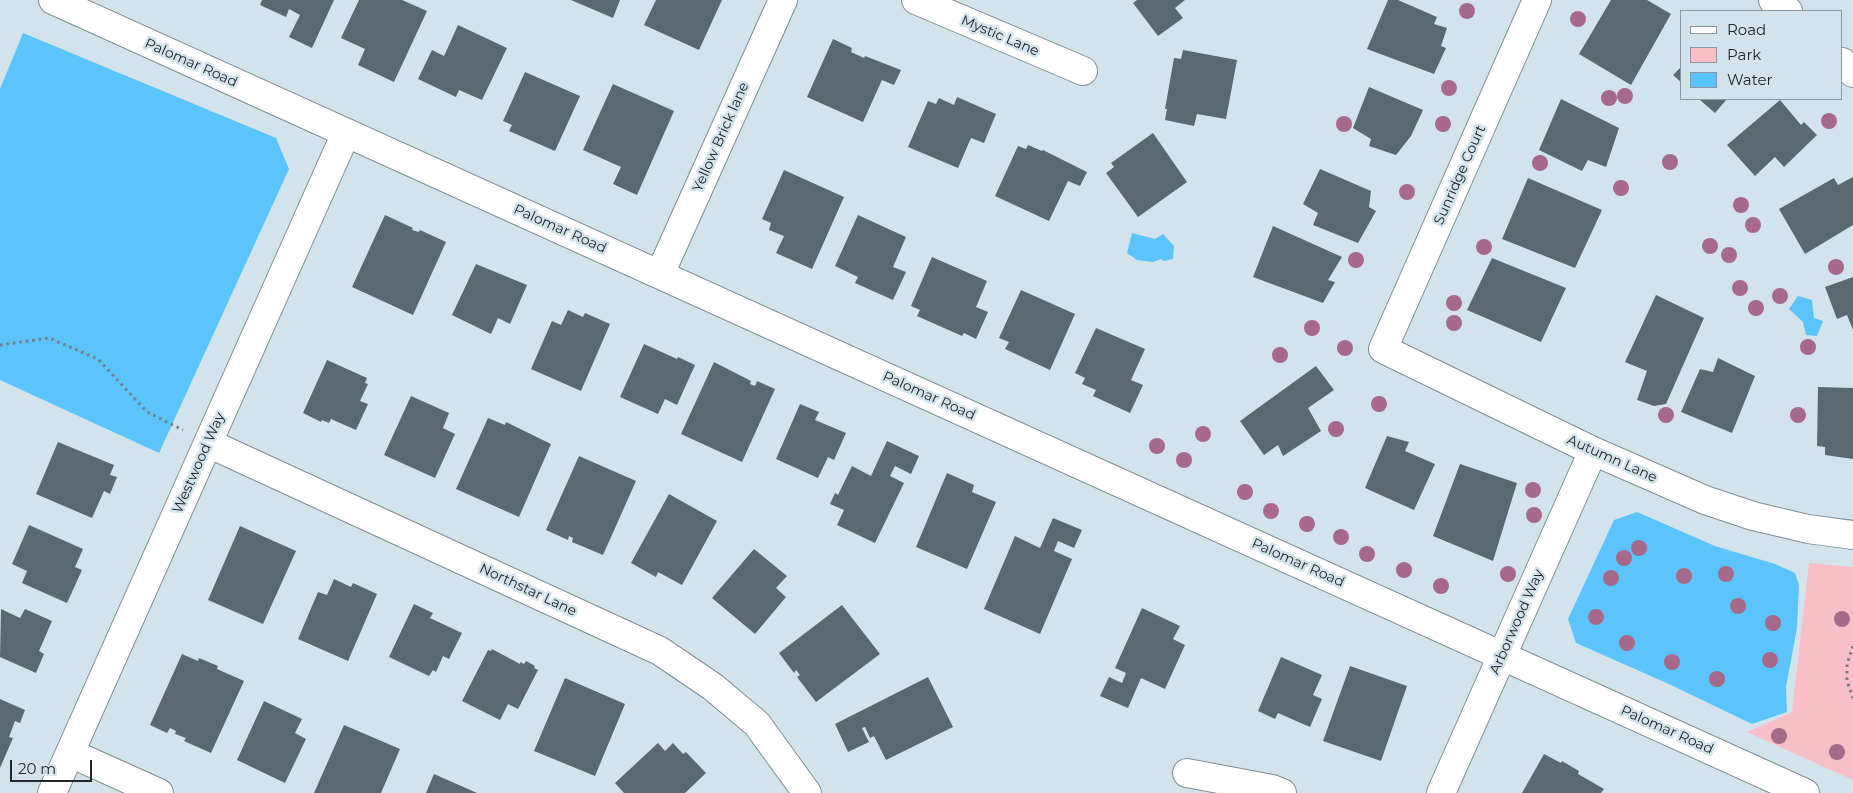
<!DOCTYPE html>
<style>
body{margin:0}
#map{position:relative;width:1853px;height:793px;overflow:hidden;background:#d3e3ec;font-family:Montserrat,sans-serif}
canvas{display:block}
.legend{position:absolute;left:1680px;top:10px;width:162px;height:90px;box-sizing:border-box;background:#d3e3ec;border:1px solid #8c989f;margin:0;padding:6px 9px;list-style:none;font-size:15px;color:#22272b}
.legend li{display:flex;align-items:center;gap:10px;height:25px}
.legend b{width:25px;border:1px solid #8c989f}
.scale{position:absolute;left:10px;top:760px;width:82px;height:22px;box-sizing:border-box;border:2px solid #22272b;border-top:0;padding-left:6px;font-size:15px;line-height:18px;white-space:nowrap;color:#22272b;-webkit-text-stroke:4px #d3e3ec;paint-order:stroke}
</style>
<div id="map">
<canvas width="1853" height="793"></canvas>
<ul class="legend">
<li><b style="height:6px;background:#fff"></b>Road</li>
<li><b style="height:14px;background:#fabec8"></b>Park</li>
<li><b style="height:14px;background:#5cc4fc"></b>Water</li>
</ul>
<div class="scale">20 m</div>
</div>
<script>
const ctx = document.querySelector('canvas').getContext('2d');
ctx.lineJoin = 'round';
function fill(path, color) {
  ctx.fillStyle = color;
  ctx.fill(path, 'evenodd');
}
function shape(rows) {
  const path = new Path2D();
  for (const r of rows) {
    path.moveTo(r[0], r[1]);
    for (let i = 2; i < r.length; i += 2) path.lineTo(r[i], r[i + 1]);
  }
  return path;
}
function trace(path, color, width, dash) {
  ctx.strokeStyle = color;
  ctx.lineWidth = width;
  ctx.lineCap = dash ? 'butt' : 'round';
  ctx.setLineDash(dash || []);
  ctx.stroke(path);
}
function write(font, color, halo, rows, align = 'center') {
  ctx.font = font + ' Montserrat,sans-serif';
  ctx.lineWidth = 5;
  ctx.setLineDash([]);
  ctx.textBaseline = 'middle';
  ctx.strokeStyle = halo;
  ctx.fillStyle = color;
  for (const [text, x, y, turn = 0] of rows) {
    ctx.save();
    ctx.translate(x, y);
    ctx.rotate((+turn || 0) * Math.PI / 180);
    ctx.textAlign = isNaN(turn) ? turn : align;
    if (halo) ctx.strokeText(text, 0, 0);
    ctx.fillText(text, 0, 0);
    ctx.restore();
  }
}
fill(shape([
 [1809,563,1853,567,1853,780,1747,732,1792,712]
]), '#fabec8');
fill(shape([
 [23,33,276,138,289,169,159,453,0,380,0,89],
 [1132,233,1155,239,1163,234,1174,246,1173,259,1164,261,1161,259,1153,262,1137,260,1127,253],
 [1798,296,1812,300,1814,318,1823,321,1817,336,1806,335,1803,322,1789,309],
 [1637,512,1715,546,1775,564,1795,573,1799,585,1797,628,1786,687,1787,712,1752,724,1671,685,1576,643,1568,619,1614,520]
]), '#5cc4fc');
fill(shape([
 [262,0,334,0,312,48,289,37,300,15,289,9,286,17,260,5],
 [359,0,402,0,427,11,394,82,358,65,365,49,341,38],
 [571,0,620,0,613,18],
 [656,0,722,0,699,50,644,25],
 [1137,0,1185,0,1175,8,1183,18,1158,36,1133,3],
 [1388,0,1398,0,1437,17,1434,24,1447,28,1441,46,1446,48,1434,74,1367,49],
 [1611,0,1647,0,1671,14,1631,85,1579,54],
 [458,25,507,48,482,100,459,90,456,97,418,79,432,50,444,56],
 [833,39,852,48,851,52,864,58,865,56,901,70,894,85,882,80,863,122,807,97],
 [1183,50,1237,60,1226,119,1197,114,1194,126,1165,120,1167,109,1165,109,1174,58,1181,59],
 [1682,66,1682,83,1673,75],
 [525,72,580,96,555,151,509,131,512,125,503,121],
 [613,84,674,111,637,195,613,184,621,167,583,150],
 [1369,87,1423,110,1411,136,1396,155,1369,146,1371,139,1353,128],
 [957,97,996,114,984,143,971,138,958,168,908,147,928,101,936,104,939,98,954,105],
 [1561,99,1619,128,1606,167,1588,160,1582,171,1539,150],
 [1699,99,1727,99,1715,113],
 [1780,100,1801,125,1804,122,1817,135,1784,167,1775,157,1755,176,1727,145],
 [1153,133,1187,182,1138,217,1106,173,1114,167,1111,163],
 [1028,145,1042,151,1043,150,1087,172,1080,186,1068,181,1049,221,995,196,1018,146,1026,149],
 [1320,169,1371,191,1369,207,1376,211,1358,243,1313,225,1318,213,1303,204],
 [784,170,844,197,812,269,776,253,784,236,769,230,771,223,762,219],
 [1853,177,1853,225,1805,254,1779,209,1834,178,1838,185],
 [1528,178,1602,210,1575,268,1502,239],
 [385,215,413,228,412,230,419,232,420,230,446,242,413,315,352,287],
 [858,215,906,237,893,267,906,272,893,300,855,283,858,277,835,266],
 [1273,226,1342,257,1328,280,1335,282,1323,303,1253,277],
 [932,257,987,281,976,307,988,312,976,339,964,333,962,336,917,316,920,310,911,306],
 [1492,258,1566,288,1541,342,1467,310],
 [476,264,527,285,510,324,498,318,491,334,452,315],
 [1853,277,1853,330,1847,315,1837,319,1825,287],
 [1021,290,1075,314,1050,370,1005,349,1009,342,999,338],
 [1656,295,1704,318,1666,404,1654,406,1637,400,1647,371,1625,362],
 [568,310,583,317,585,313,610,324,581,391,531,369,552,321,561,325],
 [1096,328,1145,349,1131,380,1143,385,1130,413,1093,396,1096,390,1082,384,1085,378,1075,373],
 [644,344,677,359,678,357,695,365,677,405,665,399,658,414,620,397],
 [1718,358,1755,376,1732,433,1681,412,1700,369,1713,372],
 [327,360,367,378,365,383,368,384,360,401,368,404,356,430,331,419,329,423,322,420,321,422,303,413],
 [714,362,751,381,750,384,755,386,757,381,775,389,742,462,681,434],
 [1316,366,1334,390,1308,408,1321,431,1283,456,1278,445,1264,455,1240,421],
 [1818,387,1853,388,1853,459,1825,455,1825,447,1817,446],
 [411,396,449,413,443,428,455,434,435,478,384,455],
 [800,404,819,412,815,420,846,433,834,460,828,457,818,478,776,459],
 [488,418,505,425,506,422,551,444,519,517,456,489],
 [1387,436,1409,442,1405,451,1435,464,1414,510,1365,488],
 [887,441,919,456,911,474,895,466,890,476,904,483,875,543,837,525,844,510,830,504,835,493,838,495,852,466,871,476],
 [58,442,114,465,110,475,117,477,110,494,104,491,92,518,36,494],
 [579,456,636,481,603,555,572,542,573,538,569,536,568,540,546,530],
 [1460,464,1517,483,1493,561,1433,536],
 [947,473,974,485,972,492,996,502,967,569,916,547],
 [669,494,717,521,682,585,658,572,656,577,631,563],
 [1053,518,1082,530,1074,548,1058,541,1054,551,1072,559,1040,634,984,609,1015,536,1040,548],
 [29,525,83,549,75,567,82,570,67,603,22,583,27,571,12,564],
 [240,526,296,551,263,624,208,600],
 [754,549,787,576,776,588,786,597,755,634,712,598],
 [334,579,351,587,353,583,377,594,348,661,298,639,318,592,327,595],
 [414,604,433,613,430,618,462,633,449,659,443,656,436,672,433,670,429,676,389,657],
 [842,605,880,654,816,702,797,677,800,675,796,670,794,673,779,653],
 [1142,608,1180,626,1173,639,1185,645,1165,689,1141,678,1128,708,1100,696,1109,677,1122,683,1126,673,1115,668],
 [1,609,20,618,25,609,52,621,39,651,44,654,36,673,0,657],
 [492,649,520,664,520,662,524,664,526,661,535,666,534,668,538,670,518,709,508,704,500,720,462,701,488,650,491,651],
 [182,654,198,661,199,658,218,666,217,669,244,681,211,753,184,741,186,738,175,734,176,731,170,728,167,733,150,725],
 [1281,657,1322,675,1313,695,1322,699,1310,727,1278,713,1275,719,1258,711],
 [1350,666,1407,686,1381,761,1323,741],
 [928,677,953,727,886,760,874,736,870,738,865,727,862,728,869,742,848,752,835,724],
 [565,678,625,704,595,776,534,751],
 [0,699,25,710,20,723,15,721,9,737,13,738,0,768],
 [264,701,302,719,295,733,306,739,285,783,237,760],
 [344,725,400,749,381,793,314,793],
 [658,743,665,751,673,743,683,754,686,752,706,773,685,793,624,793,615,783],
 [1544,754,1561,763,1562,761,1579,771,1578,774,1604,789,1601,793,1522,793],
 [434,774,477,793,426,793]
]), '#5a6870');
const minor = shape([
 [916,0,1083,71],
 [1537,0,1383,349,1593,451,1705,500,1753,516,1808,529,1853,535],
 [1773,0,1788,11],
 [1842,62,1853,73],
 [660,274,783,0],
 [208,443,660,651,713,687,757,724,807,793],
 [70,753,159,793],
 [1187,773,1272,789,1282,793],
 [52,793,346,133],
 [1441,793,1593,451]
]);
const tertiary = shape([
 [53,0,1805,793]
]);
trace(minor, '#7e8d96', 30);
trace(tertiary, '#7e8d96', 30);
trace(shape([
 [0,345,49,338,98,359,147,412,183,430],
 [1853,646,1847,664,1847,681,1853,698]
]), '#747e85', 3, [2.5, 4]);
trace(minor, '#fff', 28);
trace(tertiary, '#fff', 28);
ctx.fillStyle = '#a76989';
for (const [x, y] of [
 [1467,11],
 [1578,19],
 [1449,88],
 [1625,96],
 [1609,98],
 [1829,121],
 [1344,124],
 [1443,124],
 [1670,162],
 [1540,163],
 [1621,188],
 [1407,192],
 [1741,205],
 [1753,225],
 [1710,246],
 [1484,247],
 [1729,255],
 [1356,260],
 [1836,267],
 [1740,288],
 [1780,296],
 [1454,303],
 [1756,308],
 [1454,323],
 [1312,328],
 [1808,347],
 [1345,348],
 [1280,355],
 [1379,404],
 [1666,415],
 [1798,415],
 [1336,429],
 [1203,434],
 [1157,446],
 [1184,460],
 [1533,490],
 [1245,492],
 [1271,511],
 [1534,515],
 [1307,524],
 [1341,537],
 [1639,548],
 [1367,554],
 [1624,558],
 [1404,570],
 [1508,574],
 [1726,574],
 [1684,576],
 [1611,578],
 [1441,586],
 [1738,606],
 [1596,617],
 [1842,619],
 [1773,623],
 [1627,643],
 [1770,660],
 [1672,662],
 [1717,679],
 [1779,736],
 [1837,752]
]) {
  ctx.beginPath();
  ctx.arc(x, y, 8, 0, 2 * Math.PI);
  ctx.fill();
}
write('14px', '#22272b', '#d3e3ec', [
 ["Mystic Lane",1000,36,23],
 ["Palomar Road",191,63,24],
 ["Yellow Brick lane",721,137,-66],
 ["Sunridge Court",1460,175,-66],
 ["Palomar Road",560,229,24],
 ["Palomar Road",929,396,24],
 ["Autumn Lane",1612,459,24],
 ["Westwood Way",199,463,-66],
 ["Palomar Road",1298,563,24],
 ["Northstar Lane",528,590,25],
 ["Arborwood Way",1517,622,-66],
 ["Palomar Road",1667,730,24]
]);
</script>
